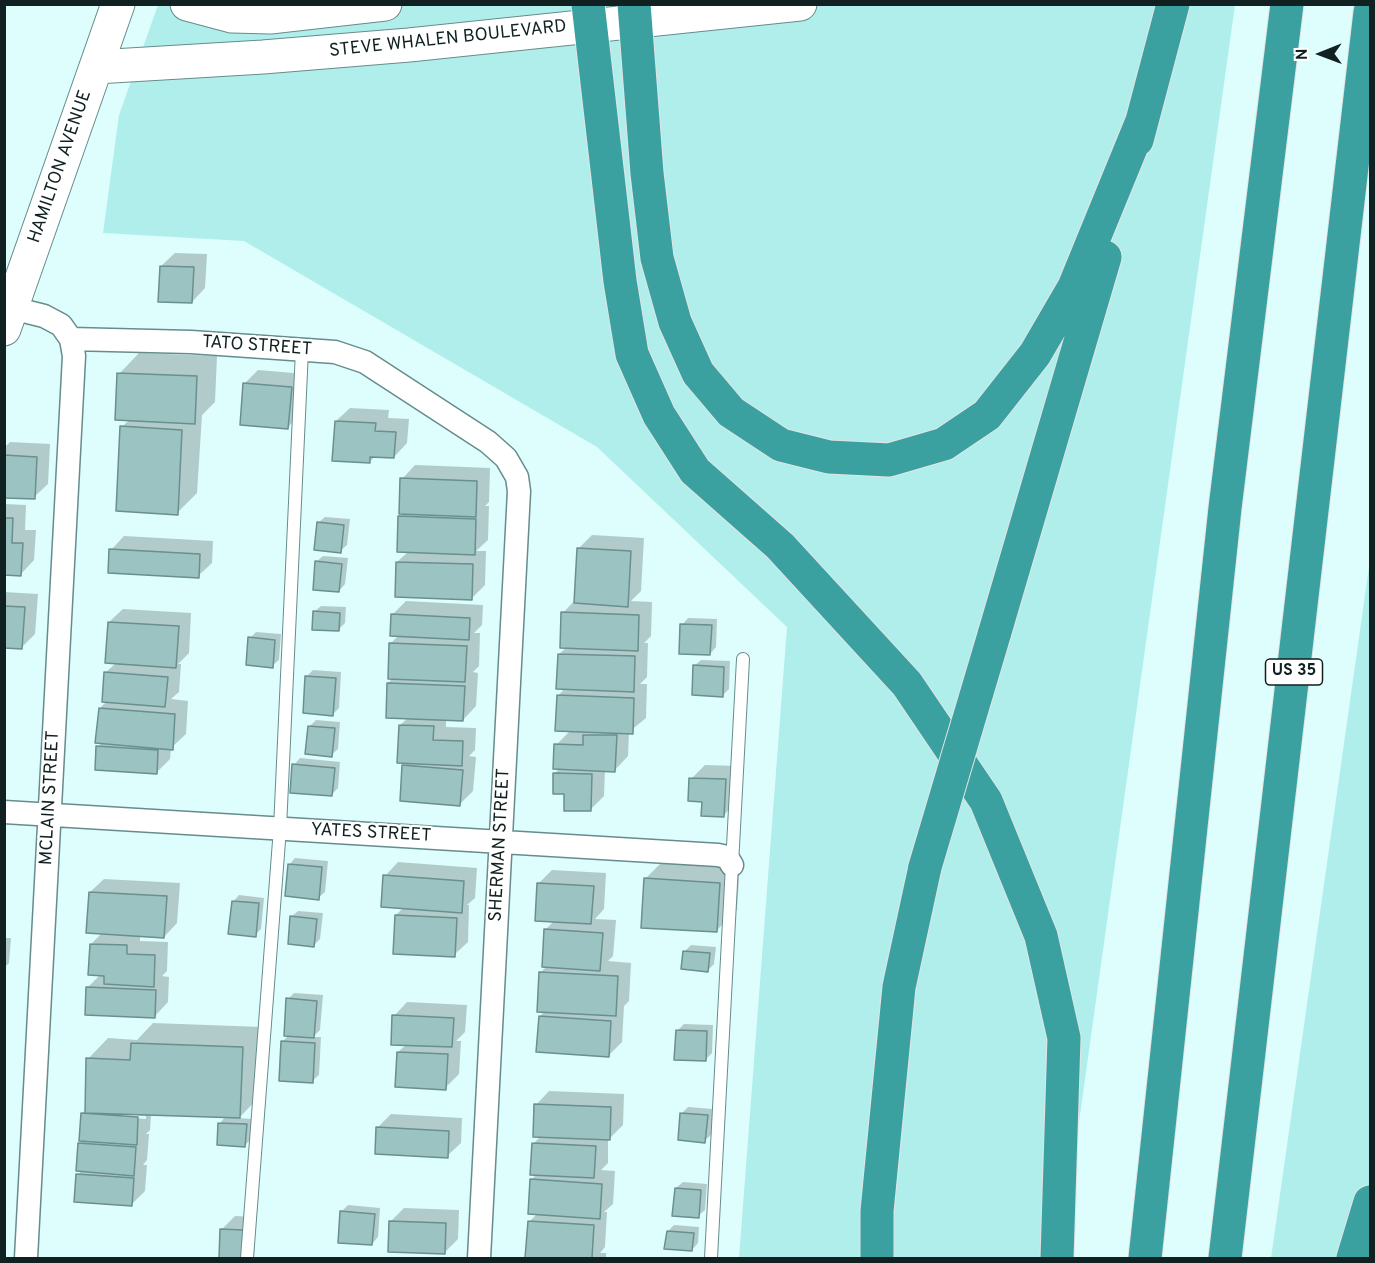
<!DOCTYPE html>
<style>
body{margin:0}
#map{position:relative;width:1375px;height:1263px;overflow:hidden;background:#ddfefd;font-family:Overpass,sans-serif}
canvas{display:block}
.frame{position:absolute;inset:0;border:6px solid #112121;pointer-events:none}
.north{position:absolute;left:1291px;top:24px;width:60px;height:60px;-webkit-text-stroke:4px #fff;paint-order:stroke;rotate:269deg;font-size:16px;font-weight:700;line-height:24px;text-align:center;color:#112121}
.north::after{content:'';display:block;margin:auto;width:21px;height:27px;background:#112121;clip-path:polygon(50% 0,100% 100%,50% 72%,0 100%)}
</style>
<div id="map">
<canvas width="1375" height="1263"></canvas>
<div class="frame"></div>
<div class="north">N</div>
</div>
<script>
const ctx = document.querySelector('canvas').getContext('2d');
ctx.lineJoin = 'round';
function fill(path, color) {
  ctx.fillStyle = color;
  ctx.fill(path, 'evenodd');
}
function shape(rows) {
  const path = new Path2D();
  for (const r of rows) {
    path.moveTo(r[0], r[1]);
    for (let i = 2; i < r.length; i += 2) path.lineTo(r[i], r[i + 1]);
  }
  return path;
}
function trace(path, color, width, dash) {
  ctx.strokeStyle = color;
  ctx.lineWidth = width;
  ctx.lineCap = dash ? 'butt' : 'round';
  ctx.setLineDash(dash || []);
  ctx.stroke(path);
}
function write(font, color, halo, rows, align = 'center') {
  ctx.font = font + ' Overpass,sans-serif';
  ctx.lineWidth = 4.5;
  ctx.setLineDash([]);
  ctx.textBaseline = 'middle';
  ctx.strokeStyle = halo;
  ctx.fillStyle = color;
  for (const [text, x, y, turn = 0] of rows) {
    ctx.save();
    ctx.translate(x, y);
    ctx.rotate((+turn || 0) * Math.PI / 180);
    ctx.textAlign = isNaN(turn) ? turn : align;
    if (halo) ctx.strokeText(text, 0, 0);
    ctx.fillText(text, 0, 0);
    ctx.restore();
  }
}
fill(shape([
 [158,5,1235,5,1060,1258,739,1258,787,627,597,447,244,241,103,233,119,115],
 [1370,560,1370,1258,1271,1258]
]), '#b0eeec');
fill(shape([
 [175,253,207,254,205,288,192,302,161,266],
 [139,353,217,356,215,402,202,415,197,493,177,513,122,427,129,420,119,374],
 [258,370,305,374,301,413,288,427,245,383],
 [350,408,389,410,388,418,409,419,407,443,394,457,376,456,369,462,336,421],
 [10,442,50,444,48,484,34,497,4,496,4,448],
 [415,465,490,468,489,502,485,506,489,506,488,540,476,551,486,551,485,585,471,599,397,562,409,551,400,517,404,512,402,479],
 [4,504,26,505,25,530,36,530,34,560,21,574,4,573],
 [325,517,350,519,347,545,340,551,318,523],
 [592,535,644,538,641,591,631,601,652,602,651,636,644,643,648,643,647,677,640,684,647,684,646,718,629,732,628,756,615,770,605,770,604,796,590,810,565,793,555,773,560,768,556,745,571,730,558,696,565,688,559,654,567,647,563,613,575,600,578,549],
 [124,536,213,541,212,563,198,576,111,550],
 [323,556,348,558,345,584,339,591,316,562],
 [4,592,38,594,35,634,21,648,4,647],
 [406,601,483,605,482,625,474,633,480,633,479,666,473,672,478,673,476,706,463,720,446,719,446,727,476,728,475,750,469,756,476,757,473,791,460,804,404,766,408,762,400,725,408,718,388,683,394,677,390,644,399,635,392,615],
 [321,606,346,607,345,623,338,630,314,612],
 [123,609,191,613,189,653,178,664,181,664,179,692,171,699,188,701,186,734,171,748,170,759,157,772,98,747,102,742,100,708,107,701,105,673,116,663,109,622],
 [688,618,717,619,716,647,710,654,682,625],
 [256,632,281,634,279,660,272,666,250,638],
 [701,660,730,661,729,689,723,695,694,666],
 [313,670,341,672,339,708,333,714,307,676],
 [316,720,340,722,338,749,331,755,309,727],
 [300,758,340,762,338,788,331,795,294,765],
 [705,765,739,766,737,801,724,815,703,800,691,779],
 [295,858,328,861,325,892,318,898,289,865],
 [666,858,740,863,737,910,716,931,645,879],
 [398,862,477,868,475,898,467,905,469,905,468,942,454,955,396,915,404,907,385,876],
 [552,870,606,873,604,909,595,919,616,920,613,956,608,961,631,963,629,1001,624,1006,622,1042,608,1056,540,1016,545,1011,541,972,547,966,545,930,554,921,538,884],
 [104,879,180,883,177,923,164,937,140,935,140,941,168,942,167,971,162,976,169,977,168,1002,155,1016,88,987,101,974,91,944,102,933,90,892],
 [239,895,264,898,261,929,255,935,233,902],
 [298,911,323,913,320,939,314,945,291,917],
 [4,938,11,938,9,963,4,968],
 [691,945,716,947,714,964,708,970,684,952],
 [294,993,323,995,320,1030,313,1037,321,1037,319,1075,312,1081,282,1042,289,1035,288,999],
 [407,1002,467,1005,465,1032,456,1041,461,1041,459,1074,445,1088,398,1052,407,1044,394,1016],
 [153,1023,262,1027,260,1096,239,1118,252,1119,251,1139,245,1145,220,1123,226,1116,151,1114,150,1130,146,1134,149,1134,147,1160,143,1165,147,1165,145,1191,131,1205,78,1175,82,1170,79,1144,83,1140,82,1114,86,1110,88,1059,108,1038,137,1040],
 [93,1112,146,1116,146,1119,93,1115],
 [684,1024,713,1025,712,1053,705,1060,677,1031],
 [549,1091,624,1094,623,1125,608,1140,608,1163,601,1170,615,1171,613,1204,604,1212,607,1212,605,1247,600,1253,606,1253,606,1258,530,1258,529,1222,538,1213,531,1180,537,1174,533,1144,541,1136,536,1105],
 [688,1107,713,1109,711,1135,704,1141,682,1113],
 [391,1114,462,1118,461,1143,447,1156,377,1128],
 [683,1182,707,1184,705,1210,698,1216,676,1188],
 [348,1205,380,1208,378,1237,372,1244,341,1212],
 [404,1208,459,1210,458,1239,444,1253,391,1221],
 [235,1216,256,1217,254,1258,220,1258,221,1230],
 [674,1225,699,1227,698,1243,692,1250,668,1231]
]), '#0003');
const building = shape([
 [160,266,194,267,192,303,158,302,160,266],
 [117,373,197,376,195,424,115,420,117,373],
 [243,383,292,387,288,429,240,425,243,383],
 [335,421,376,423,375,431,396,432,394,458,370,457,370,463,332,461,335,421],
 [120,426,182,430,178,515,116,511,120,426],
 [4,455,37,457,35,499,4,498,4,455],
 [400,478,477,481,476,517,399,514,400,478],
 [398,516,476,519,475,555,397,552,398,516],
 [4,518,13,518,12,543,23,543,21,576,4,575,4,518],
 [317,522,344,525,341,553,314,550,317,522],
 [577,548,631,551,628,607,574,603,577,548],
 [109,549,200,554,199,578,108,573,109,549],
 [315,561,342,564,339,592,313,590,315,561],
 [396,562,473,564,472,600,395,597,396,562],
 [4,606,25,607,22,649,4,648,4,606],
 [313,611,340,613,339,631,312,630,313,611],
 [561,612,639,615,638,651,560,648,561,612],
 [391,614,470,618,469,640,390,636,391,614],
 [108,622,179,626,176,668,105,663,108,622],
 [680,624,712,625,710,655,679,654,680,624],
 [248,637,275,640,273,668,246,665,248,637],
 [389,643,467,646,465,682,388,679,389,643],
 [558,654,635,656,634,692,556,689,558,654],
 [693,665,724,667,723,697,692,695,693,665],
 [104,672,168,677,165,707,102,702,104,672],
 [305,676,336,678,333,716,303,713,305,676],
 [387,683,465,686,463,721,386,718,387,683],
 [557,695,634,698,633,734,555,731,557,695],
 [99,708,175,714,173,750,95,743,99,708],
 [399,725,434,726,433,740,463,741,462,766,397,763,399,725],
 [308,726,335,728,332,757,305,754,308,726],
 [583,735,617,735,615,772,553,769,554,744,583,745,583,735],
 [96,746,158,750,157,774,95,770,96,746],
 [292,764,335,768,332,796,290,793,292,764],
 [402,765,463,770,460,806,400,801,402,765],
 [553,773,592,774,591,811,564,811,564,794,553,794,553,773],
 [689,778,726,779,724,817,701,816,702,802,688,801,689,778],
 [288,864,322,867,319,900,285,896,288,864],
 [383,875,464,881,462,913,381,907,383,875],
 [644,878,720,883,717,932,641,928,644,878],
 [537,883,594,886,591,924,535,921,537,883],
 [89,892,167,896,164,938,86,933,89,892],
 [232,901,259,903,256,937,228,934,232,901],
 [395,915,457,918,455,957,393,954,395,915],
 [290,916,317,919,314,947,288,944,290,916],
 [544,929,603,933,600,971,542,967,544,929],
 [90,944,127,945,127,954,155,955,154,987,104,984,104,976,88,975,90,944],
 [683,951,710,953,708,972,681,969,683,951],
 [539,972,618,976,616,1016,537,1012,539,972],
 [86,987,156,990,155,1018,85,1015,86,987],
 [286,998,317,1001,314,1038,284,1036,286,998],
 [392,1015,454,1018,452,1047,391,1045,392,1015],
 [539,1016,611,1021,609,1057,536,1052,539,1016],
 [676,1030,707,1031,706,1061,674,1060,676,1030],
 [281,1041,315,1043,313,1083,279,1081,281,1041],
 [131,1043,243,1047,240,1118,85,1113,86,1058,130,1060,131,1043],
 [397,1052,448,1054,446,1090,395,1087,397,1052],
 [534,1104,611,1107,610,1140,533,1137,534,1104],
 [81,1113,138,1117,137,1145,79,1141,81,1113],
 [680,1113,708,1115,705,1143,678,1140,680,1113],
 [218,1123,247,1124,245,1147,217,1145,218,1123],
 [376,1127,449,1131,448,1158,375,1154,376,1127],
 [78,1143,136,1147,134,1176,76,1171,78,1143],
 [532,1143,596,1146,594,1178,530,1175,532,1143],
 [76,1174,134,1178,132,1206,74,1202,76,1174],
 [530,1179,602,1184,600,1219,528,1214,530,1179],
 [675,1188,701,1190,699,1218,672,1216,675,1188],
 [340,1211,375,1214,372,1245,338,1243,340,1211],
 [389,1221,446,1223,445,1254,388,1252,389,1221],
 [528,1221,594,1225,592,1258,525,1258,528,1221],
 [220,1229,243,1230,242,1258,219,1258,220,1229],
 [667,1231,694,1233,692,1251,664,1249,667,1231]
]);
fill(building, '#9bc3c2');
trace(building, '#698f8e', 1.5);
const lane = shape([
 [247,1258,280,828,302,350],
 [711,1258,743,659]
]);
const street = shape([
 [12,308,44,316,61,325,71,339,191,342,335,352,365,362,488,442,506,458,517,477,519,491,479,1258],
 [4,812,718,855,727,857,732,865],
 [26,1258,74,356,71,339]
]);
const secondary = shape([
 [187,4,232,16,270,17,385,4],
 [96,67,263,57,409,45,800,4],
 [4,329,118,4]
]);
const highway = shape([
 [588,4,620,281,632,354,659,415,695,471,780,546,907,684,986,801,1041,936,1064,1038,1057,1258],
 [634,4,647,173,657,258,675,322,698,373,731,412,781,445,829,457,889,460,944,444,987,415,1035,354,1074,287,1142,121],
 [1137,140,1173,4],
 [994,635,1105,257],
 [877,1258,877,1211,899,987,925,867],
 [1145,1258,1225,508,1287,4],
 [1225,1258,1370,12],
 [1353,1258,1370,1202]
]);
trace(lane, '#668c8b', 14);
trace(street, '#668c8b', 25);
trace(secondary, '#668c8b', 35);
trace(highway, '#e2e4e4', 35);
trace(lane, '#fff', 12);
trace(street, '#fff', 22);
trace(secondary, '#fff', 33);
trace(highway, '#3ba1a0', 33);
const highwayBridge = shape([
 [925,867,994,635]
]);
trace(highwayBridge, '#e2e4e4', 35, []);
trace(highwayBridge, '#3ba1a0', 33);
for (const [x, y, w] of [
 [1294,672,57]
]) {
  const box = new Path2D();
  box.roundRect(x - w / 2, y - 13, w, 26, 4.5);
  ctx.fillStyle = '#fff';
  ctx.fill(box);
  trace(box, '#112121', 1.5);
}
write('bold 16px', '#112121', null, [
 ["US 35",1294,672]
]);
write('18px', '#112121', '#fff', [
 ["STEVE WHALEN BOULEVARD",448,40,-6],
 ["HAMILTON AVENUE",61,167,-71],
 ["TATO STREET",257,347,4],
 ["MCLAIN STREET",51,798,-87],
 ["YATES STREET",371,834,3],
 ["SHERMAN STREET",501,845,-87]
]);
</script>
